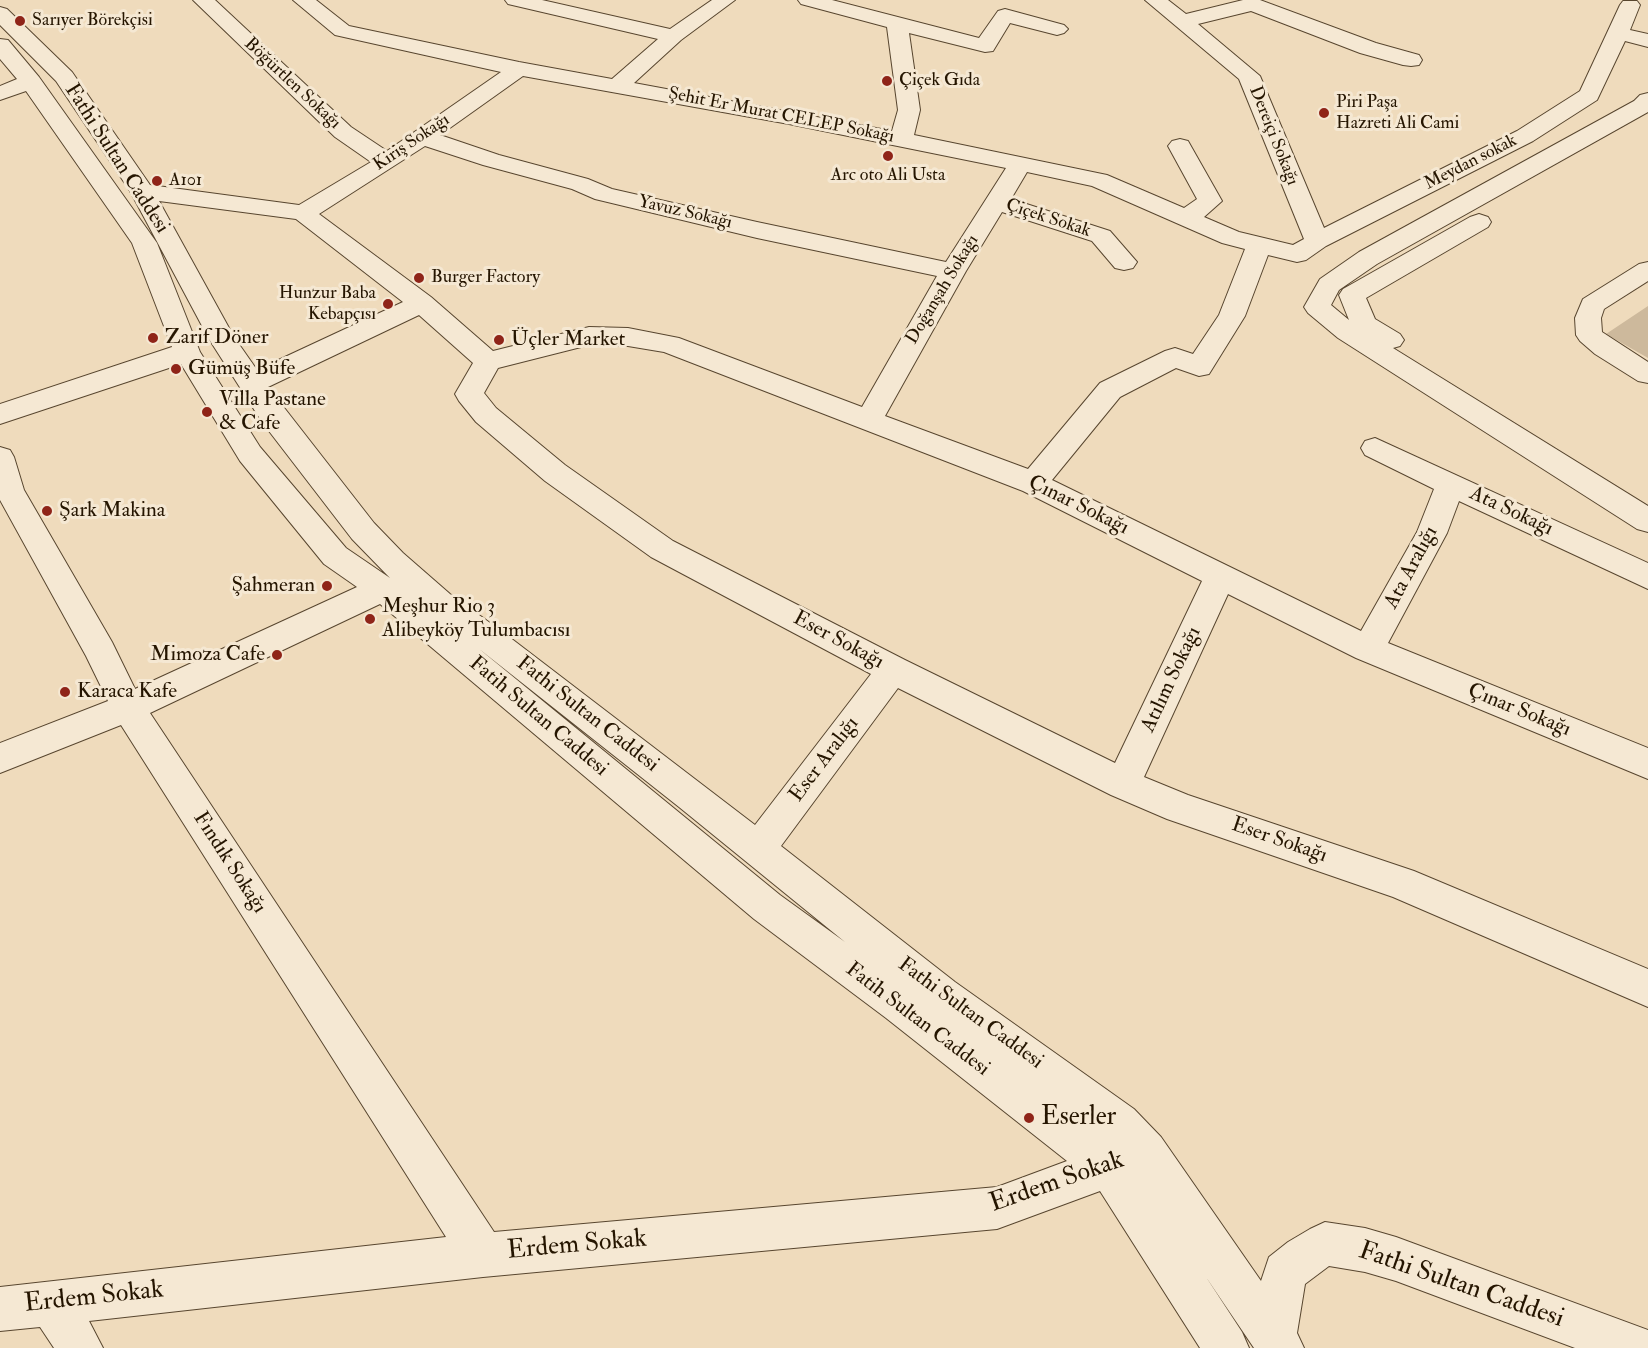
<!DOCTYPE html>
<meta charset="utf-8">
<style>
body{margin:0}
canvas{display:block;background:#efdbbc}
</style>
<canvas width="1648" height="1348"></canvas>
<script>
const ctx = document.querySelector('canvas').getContext('2d');
ctx.lineJoin = 'round';
function fill(path, color) {
  ctx.fillStyle = color;
  ctx.fill(path, 'evenodd');
}
function shape(rows) {
  const path = new Path2D();
  for (const r of rows) {
    path.moveTo(r[0], r[1]);
    for (let i = 2; i < r.length; i += 2) path.lineTo(r[i], r[i + 1]);
  }
  return path;
}
function trace(path, color, width, dash) {
  ctx.strokeStyle = color;
  ctx.lineWidth = width;
  ctx.lineCap = dash ? 'butt' : 'round';
  ctx.setLineDash(dash || []);
  ctx.stroke(path);
}
function write(font, color, halo, rows, align = 'center') {
  ctx.font = font + ' "IM FELL Double Pica",serif';
  ctx.lineWidth = 6;
  ctx.setLineDash([]);
  ctx.textBaseline = 'middle';
  ctx.strokeStyle = halo;
  ctx.fillStyle = color;
  for (const [text, x, y, turn = 0] of rows) {
    ctx.save();
    ctx.translate(x, y);
    ctx.rotate((+turn || 0) * Math.PI / 180);
    ctx.textAlign = isNaN(turn) ? turn : align;
    if (halo) ctx.strokeText(text, 0, 0);
    ctx.fillText(text, 0, 0);
    ctx.restore();
  }
}
fill(shape([
 [1648,306,1648,358,1606,334]
]), '#cdb99c');
const minor = shape([
 [193,0,215,0,351,127,387,151,501,72,335,35,293,0,316,0,349,26,519,62,612,79,658,39,508,4,505,0,542,0,670,29,712,0,735,0,681,40,634,83,892,131,898,110,887,27,801,4,798,0,832,0,979,38,998,11,1005,9,1064,25,1068,29,1064,33,1057,35,1010,23,993,51,985,52,909,33,920,110,914,135,1107,175,1184,208,1197,199,1168,146,1172,141,1180,139,1188,141,1222,201,1204,217,1239,232,1293,245,1304,239,1239,79,1145,0,1168,0,1186,14,1243,0,1260,0,1376,43,1419,55,1422,60,1419,65,1411,66,1403,65,1360,53,1251,11,1198,24,1260,76,1324,228,1517,131,1580,91,1620,5,1623,1,1637,1,1640,5,1630,30,1648,34,1648,47,1625,41,1597,100,1533,141,1326,246,1306,260,1297,262,1268,255,1245,316,1209,374,1199,376,1176,368,1120,397,1052,480,1361,631,1417,532,1434,489,1365,455,1361,448,1365,441,1375,438,1648,563,1648,589,1459,501,1447,533,1388,643,1648,748,1648,779,1356,658,1228,594,1144,777,1188,795,1414,871,1648,969,1648,1007,1393,897,1167,819,1111,795,898,688,781,846,955,982,1134,1109,1161,1137,1261,1281,1269,1257,1288,1242,1310,1229,1325,1222,1365,1228,1396,1237,1648,1330,1648,1348,1575,1348,1396,1281,1365,1272,1329,1266,1305,1284,1297,1333,1304,1348,1254,1348,1206,1277,1242,1332,1249,1348,1200,1348,1100,1191,997,1229,483,1277,89,1321,103,1348,54,1348,40,1327,0,1331,0,1287,446,1237,121,725,0,773,0,743,108,701,86,656,0,500,0,447,10,450,14,457,24,490,112,642,135,689,357,587,324,564,240,461,181,364,0,424,0,404,172,347,132,243,26,91,0,100,0,86,17,79,0,59,0,39,8,40,39,77,157,243,200,352,260,447,346,548,390,578,352,539,262,422,209,339,130,191,56,81,0,25,0,7,7,9,72,72,150,185,299,205,371,162,335,137,193,0],
 [523,76,789,124,1006,168,946,262,757,222,612,189,588,179,499,155,440,135,523,76],
 [425,146,483,165,572,189,595,199,757,238,937,276,862,407,679,338,628,328,589,327,493,351,431,297,319,214,425,146],
 [1027,172,1092,186,1222,243,1245,249,1219,315,1193,354,1175,348,1165,351,1100,383,1028,469,885,416,966,271,1002,212,1092,241,1115,268,1124,270,1133,268,1137,262,1110,231,1011,199,1027,172],
 [159,201,296,219,403,302,257,370,234,337,159,201],
 [419,315,473,363,455,394,459,401,476,422,545,481,651,557,871,674,755,825,504,633,450,594,403,553,374,523,268,387,419,315],
 [589,345,628,346,664,352,1023,491,1202,581,1115,763,905,660,673,541,565,465,496,408,484,393,498,368,589,345],
 [380,604,754,919,886,1018,1067,1161,997,1187,494,1232,150,713,380,604],
 [478,648,679,807,845,942,780,895,478,648],
 [1648,93,1648,112,1377,264,1339,290,1331,305,1349,320,1339,295,1343,289,1470,217,1479,214,1488,217,1491,222,1488,227,1366,298,1375,319,1400,334,1404,340,1400,346,1393,348,1648,506,1648,532,1637,529,1338,338,1308,313,1304,307,1320,279,1359,252,1634,101,1640,95,1648,93],
 [1648,262,1648,281,1604,309,1601,318,1602,332,1648,362,1648,383,1638,381,1595,354,1580,341,1576,335,1575,318,1583,299,1639,264,1648,262]
]);
trace(minor, '#58462f', 2);
fill(minor, '#f5e8d3');
for (const [x, y, r, color] of [
 [20,21,6,"#8f2418"],
 [887,81,6,"#8f2418"],
 [1324,113,6,"#8f2418"],
 [888,156,6,"#8f2418"],
 [157,181,6,"#8f2418"],
 [419,278,6,"#8f2418"],
 [388,304,6,"#8f2418"],
 [153,338,6,"#8f2418"],
 [499,340,6,"#8f2418"],
 [176,369,6,"#8f2418"],
 [207,412,6,"#8f2418"],
 [47,511,6,"#8f2418"],
 [327,586,6,"#8f2418"],
 [370,619,6,"#8f2418"],
 [277,655,6,"#8f2418"],
 [65,692,6,"#8f2418"],
 [1029,1118,6,"#8f2418"]
]) {
  const dot = new Path2D();
  dot.arc(x, y, r, 0, 2 * Math.PI);
  ctx.fillStyle = color;
  ctx.fill(dot);
  trace(dot, '#f5e8d3', 2);
}
write('18px', '#251500', '#f5e8d3', [
 ["Sarıyer Börekçisi",32,21],
 ["Çiçek Gıda",899,81],
 ["Piri Paşa",1336,103],
 ["Hazreti Ali Cami",1336,124],
 ["Arc oto Ali Usta",888,176,"center"],
 ["A101",169,181],
 ["Burger Factory",431,278],
 ["Hunzur Baba",376,294,"right"],
 ["Kebapçısı",376,315,"right"]
], 'left');
write('18px', '#251500', '#f5e8d3', [
 ["Böğürtlen Sokağı",292,84,43],
 ["Şehit Er Murat CELEP Sokağı",781,116,11],
 ["Dereiçi Sokağı",1273,136,68],
 ["Kiriş Sokağı",412,143,-34],
 ["Meydan sokak",1471,163,-27],
 ["Yavuz Sokağı",685,213,13],
 ["Çiçek Sokak",1048,219,18],
 ["Doğanşah Sokağı",943,290,-59]
]);
write('21px', '#251500', '#f5e8d3', [
 ["Fathi Sultan Caddesi",116,159,57],
 ["Çınar Sokağı",1078,506,26],
 ["Ata Sokağı",1511,512,25],
 ["Ata Aralığı",1412,568,-62],
 ["Eser Sokağı",838,641,28],
 ["Atılım Sokağı",1172,680,-65],
 ["Çınar Sokağı",1519,711,22],
 ["Fathi Sultan Caddesi",587,715,38],
 ["Fatih Sultan Caddesi",538,717,40],
 ["Eser Aralığı",825,760,-53],
 ["Eser Sokağı",1279,841,19],
 ["Fındık Sokağı",229,863,57],
 ["Fathi Sultan Caddesi",970,1014,36],
 ["Fatih Sultan Caddesi",917,1020,37]
]);
write('21px', '#251500', '#f5e8d3', [
 ["Zarif Döner",165,338],
 ["Üçler Market",511,340],
 ["Gümüş Büfe",188,369],
 ["Villa Pastane",219,400],
 ["& Cafe",219,424],
 ["Şark Makina",59,511],
 ["Şahmeran",315,586,"right"],
 ["Meşhur Rio 3",382,607],
 ["Alibeyköy Tulumbacısı",382,631],
 ["Mimoza Cafe",265,655,"right"],
 ["Karaca Kafe",77,692]
], 'left');
write('26px', '#251500', '#f5e8d3', [
 ["Eserler",1041,1118]
], 'left');
write('26px', '#251500', '#f5e8d3', [
 ["Erdem Sokak",1057,1183,-19],
 ["Erdem Sokak",577,1246,-5],
 ["Fathi Sultan Caddesi",1461,1286,19],
 ["Erdem Sokak",94,1298,-6]
]);
</script>
